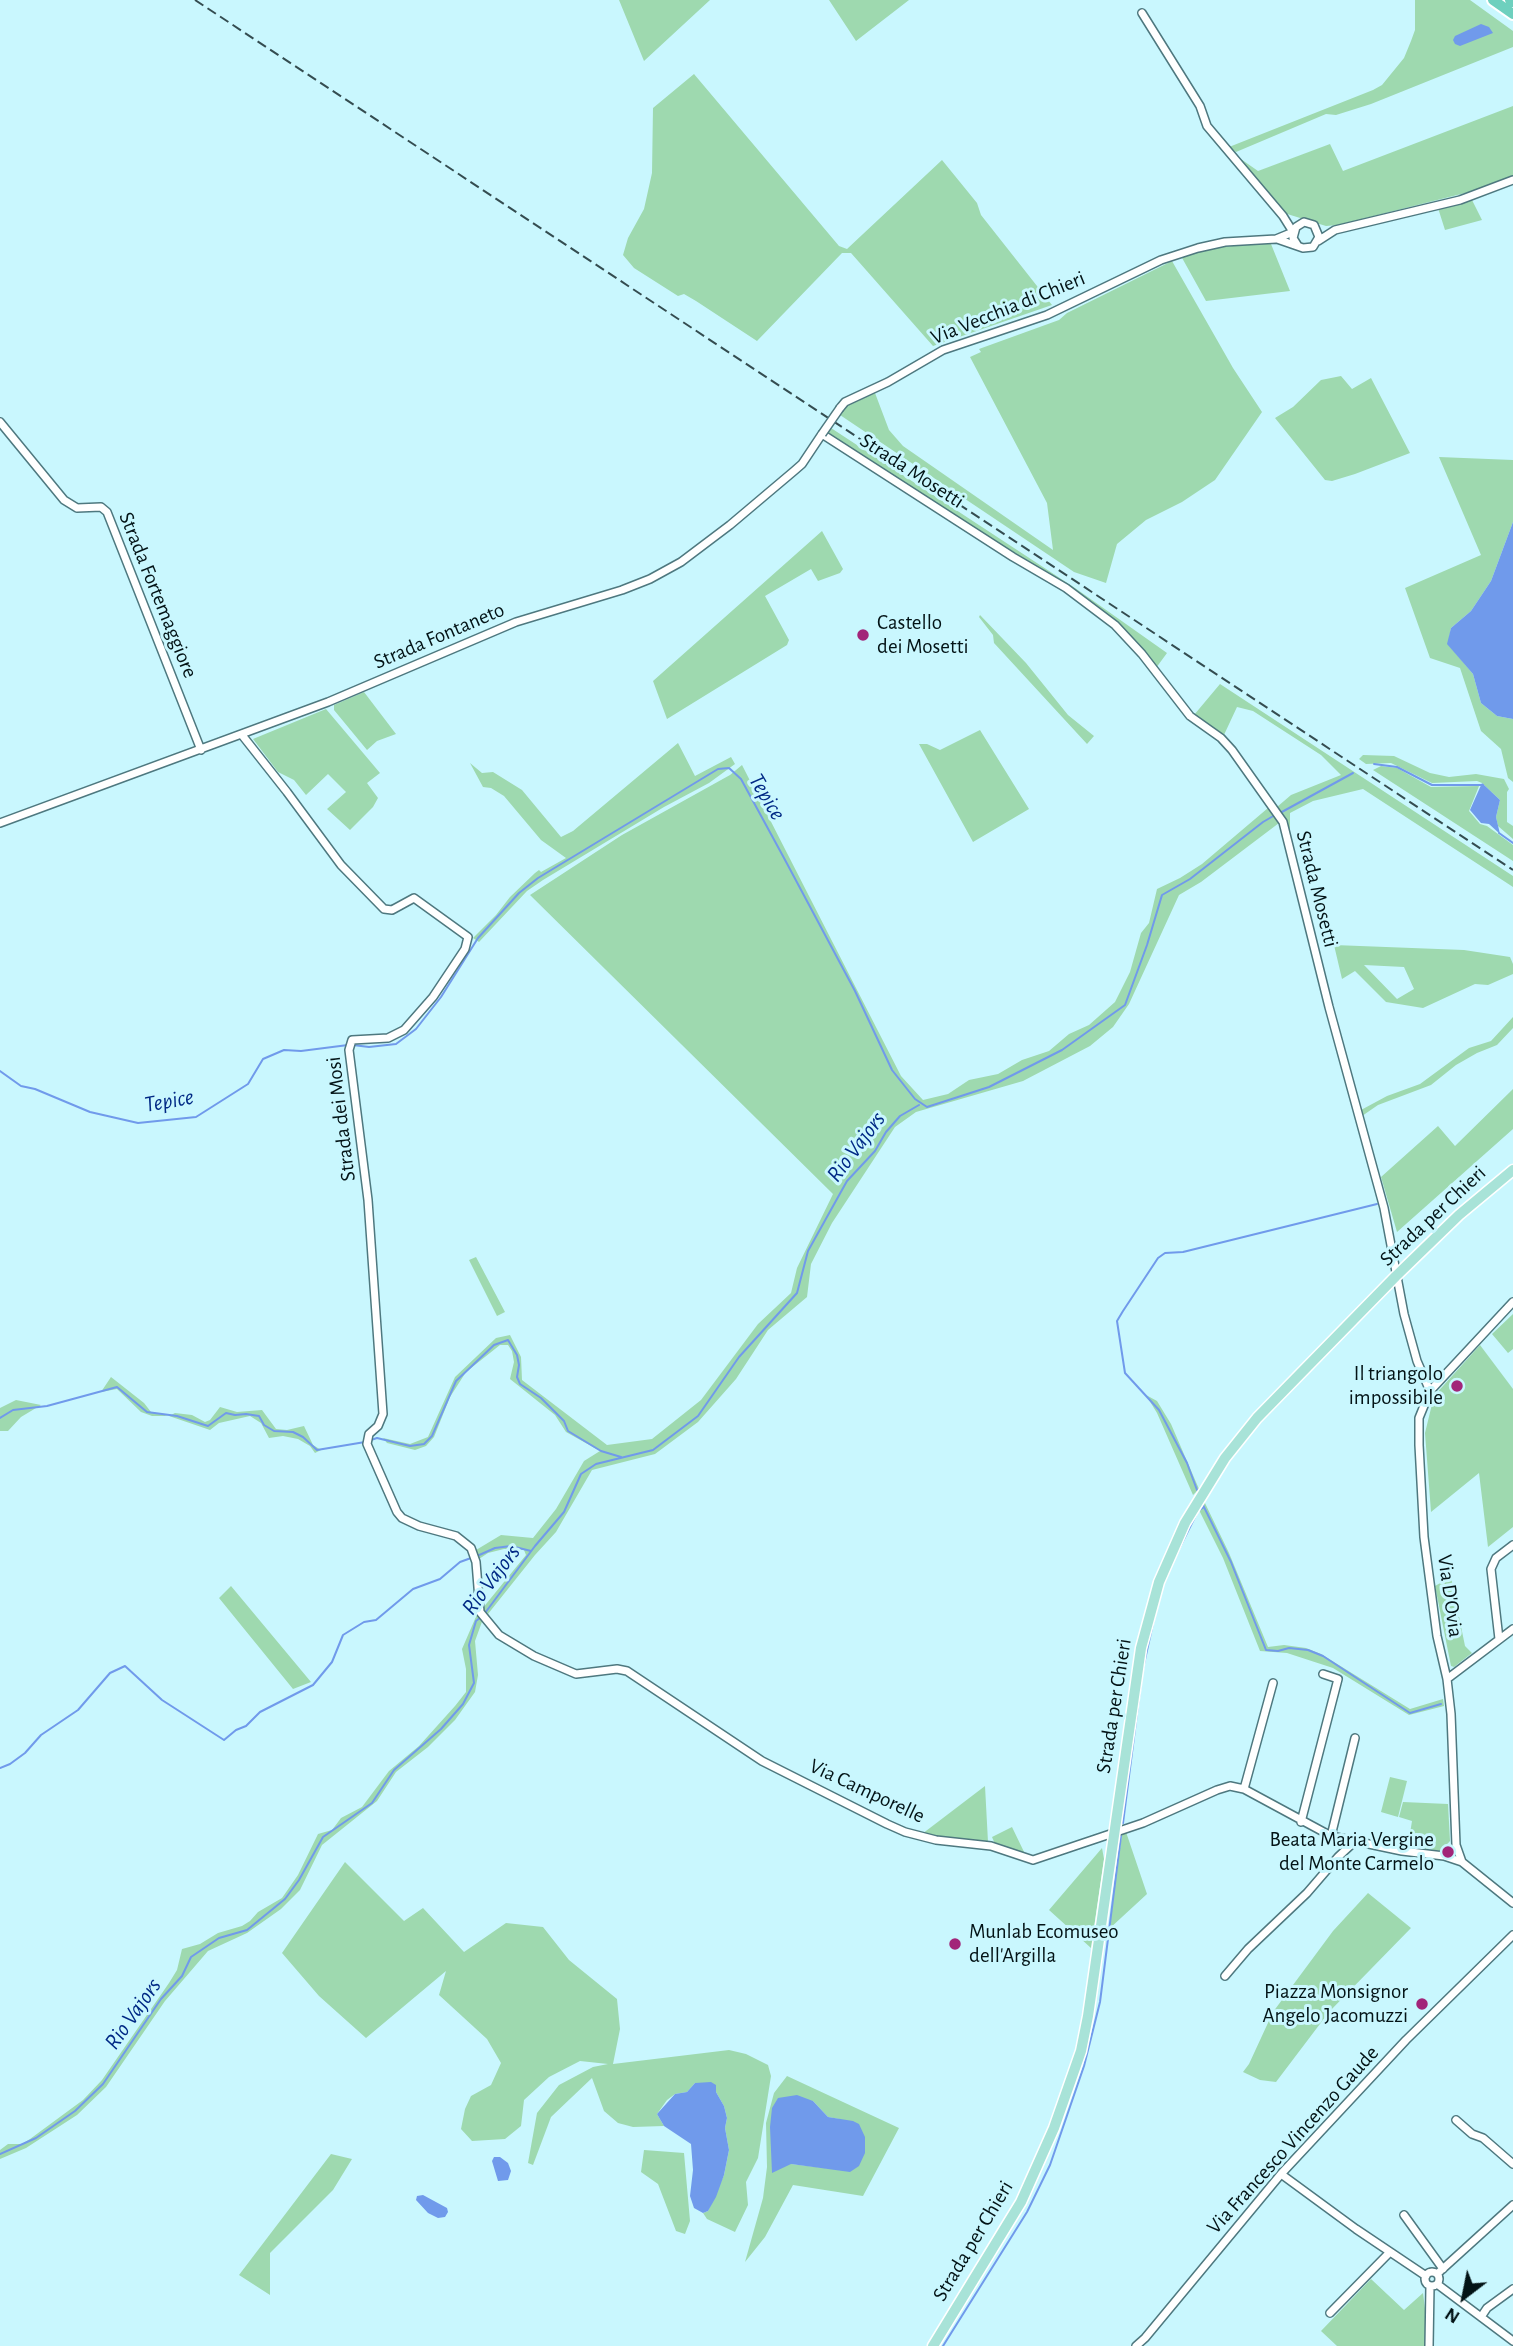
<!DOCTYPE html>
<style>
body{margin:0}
#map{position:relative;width:1513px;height:2346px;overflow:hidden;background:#c9f7fe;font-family:"Alegreya Sans",sans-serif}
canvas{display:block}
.north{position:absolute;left:1429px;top:2262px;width:70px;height:70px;-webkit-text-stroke:5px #c9f7fe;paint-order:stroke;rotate:212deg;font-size:19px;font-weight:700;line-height:28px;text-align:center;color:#031316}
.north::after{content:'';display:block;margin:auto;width:24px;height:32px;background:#031316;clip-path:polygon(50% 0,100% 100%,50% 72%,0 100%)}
</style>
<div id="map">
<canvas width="1513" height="2346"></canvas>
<div class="north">N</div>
</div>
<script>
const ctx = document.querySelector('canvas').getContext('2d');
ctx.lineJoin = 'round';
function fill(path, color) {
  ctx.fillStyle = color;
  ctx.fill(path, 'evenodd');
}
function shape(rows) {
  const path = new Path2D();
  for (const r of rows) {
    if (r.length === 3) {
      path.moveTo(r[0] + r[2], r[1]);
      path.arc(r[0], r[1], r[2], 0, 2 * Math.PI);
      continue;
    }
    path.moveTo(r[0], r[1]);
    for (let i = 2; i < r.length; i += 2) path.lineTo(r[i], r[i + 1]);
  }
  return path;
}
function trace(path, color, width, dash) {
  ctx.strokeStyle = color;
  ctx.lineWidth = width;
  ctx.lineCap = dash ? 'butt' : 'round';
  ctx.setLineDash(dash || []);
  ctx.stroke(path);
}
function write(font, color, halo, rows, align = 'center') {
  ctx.font = font + ' "Alegreya Sans",sans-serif';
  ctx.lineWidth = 6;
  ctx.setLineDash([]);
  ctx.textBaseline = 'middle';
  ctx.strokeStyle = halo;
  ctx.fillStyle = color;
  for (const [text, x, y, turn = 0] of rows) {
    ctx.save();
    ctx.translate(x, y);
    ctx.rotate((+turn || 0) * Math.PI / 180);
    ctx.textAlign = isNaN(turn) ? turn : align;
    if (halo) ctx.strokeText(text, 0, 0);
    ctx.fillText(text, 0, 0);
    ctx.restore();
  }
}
fill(shape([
 [619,0,710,0,644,61],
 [829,0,909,0,856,41],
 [1415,0,1470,0,1513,31,1513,47,1371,104,1336,115,1326,114,1236,152,1229,147,1373,90,1382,85,1404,58,1411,41,1415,30],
 [694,74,839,246,847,249,942,160,977,203,981,215,1052,305,933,346,851,253,842,253,757,341,696,301,684,294,678,296,634,268,623,255,628,238,644,209,652,173,653,108],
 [1513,106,1513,176,1481,189,1338,225,1326,226,1284,213,1238,157,1258,171,1330,144,1343,171],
 [1472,200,1482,220,1445,230,1438,208],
 [1250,244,1271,244,1290,291,1206,301,1181,256,1206,249],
 [1172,261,1233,368,1262,412,1215,480,1182,502,1146,520,1117,544,1106,583,1074,572,840,415,845,407,875,393,889,430,903,446,1053,550,1047,503,970,357,981,352,979,349,1059,320,1067,313],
 [1341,376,1352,389,1371,378,1410,453,1355,474,1332,481,1325,480,1275,418,1293,407,1321,380],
 [831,428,1075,588,1167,653,1156,668,1122,628,827,434],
 [1439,457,1513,460,1513,522,1491,581,1471,611,1451,628,1448,644,1473,674,1481,703,1497,716,1513,719,1513,782,1508,778,1501,749,1481,731,1460,668,1430,658,1405,588,1481,555],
 [822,531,843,569,840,573,818,581,811,569,765,596,789,640,787,645,667,719,653,681],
 [980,615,1026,663,1068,715,1094,736,1087,744,994,643,993,635,979,617],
 [1220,684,1513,876,1513,887,1363,789,1313,801,1290,813,1290,832,1277,807,1291,795,1341,775,1321,755,1253,711,1237,707,1223,737,1194,715],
 [364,692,396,734,377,741,367,750,334,710,334,705],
 [326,709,380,773,367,783,378,798,373,807,350,830,327,809,346,792,328,774,306,795,294,780,278,772,253,739],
 [980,730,1029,809,973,842,919,744,927,744,940,750],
 [678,743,695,776,731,757,735,764,709,783,664,807,543,880,527,891,479,942,473,938,496,915,510,897,535,873,539,870,541,872,566,858,541,840,504,796,491,788,483,787,470,763,482,773,493,772,522,790,561,837,573,831],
 [1363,755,1394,756,1430,773,1449,777,1476,774,1504,779,1509,789,1507,792,1507,822,1513,826,1513,839,1498,826,1496,817,1500,800,1482,783,1477,781,1432,783,1391,763,1366,764,1359,759],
 [742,765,901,1076,923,1100,948,1094,969,1080,998,1074,1022,1060,1049,1051,1069,1034,1089,1025,1115,1002,1130,972,1141,933,1149,923,1157,889,1180,878,1202,864,1268,808,1279,823,1201,882,1179,895,1129,1004,1113,1027,1090,1046,1023,1081,916,1112,895,1127,832,1223,811,1264,807,1297,768,1330,736,1379,698,1422,655,1454,592,1470,556,1532,535,1555,488,1614,482,1609,526,1555,524,1550,504,1549,488,1553,479,1559,476,1550,501,1535,533,1538,556,1509,584,1461,600,1451,566,1432,555,1415,510,1379,514,1362,512,1351,508,1345,500,1345,466,1372,450,1397,434,1437,426,1446,415,1450,387,1443,383,1438,410,1444,428,1437,455,1377,496,1338,510,1335,521,1357,522,1380,607,1445,652,1439,701,1400,758,1324,791,1293,797,1268,833,1194,530,895,622,835,730,775],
 [1381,766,1397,768,1431,787,1479,786,1469,811,1480,824,1487,826,1513,845,1513,861,1373,770],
 [1334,945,1464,950,1510,957,1513,964,1513,974,1488,985,1475,984,1423,1008,1386,1002,1355,971,1342,979],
 [1364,965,1404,967,1414,989,1397,999],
 [1513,1017,1513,1028,1497,1045,1477,1053,1456,1065,1431,1085,1378,1105,1362,1116,1361,1110,1387,1096,1420,1084,1469,1048,1491,1041],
 [1513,1089,1513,1129,1397,1232,1381,1177,1438,1126,1455,1146],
 [476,1257,505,1312,497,1316,469,1260],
 [1513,1314,1513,1349,1508,1353,1492,1334],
 [1480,1345,1513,1389,1513,1527,1488,1547,1479,1473,1431,1512,1425,1433,1434,1396],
 [111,1377,144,1403,151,1412,169,1416,175,1413,192,1415,205,1422,210,1420,220,1407,237,1412,262,1410,276,1429,287,1430,304,1426,313,1445,321,1450,315,1453,310,1446,298,1439,283,1436,269,1438,261,1423,250,1416,219,1423,210,1430,169,1416,152,1416,141,1412,117,1389,101,1392],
 [1146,1395,1157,1401,1171,1424,1199,1489,1193,1495,1157,1413],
 [16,1400,41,1405,21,1417,8,1431,0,1431,0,1408],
 [1204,1501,1229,1553,1268,1647,1284,1645,1306,1648,1321,1654,1410,1709,1443,1699,1444,1706,1409,1715,1333,1668,1287,1653,1260,1651,1223,1558,1198,1508],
 [1451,1577,1465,1646,1472,1653,1454,1667,1451,1666,1435,1586],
 [231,1586,311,1682,293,1689,219,1598],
 [478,1612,483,1619,475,1641,478,1675,475,1692,455,1720,428,1747,396,1772,377,1801,322,1845,300,1890,281,1909,247,1933,208,1951,165,2001,106,2087,77,2115,26,2148,0,2159,0,2150,8,2144,22,2144,30,2139,83,2100,102,2080,169,1983,177,1970,182,1949,200,1944,218,1933,242,1926,250,1921,258,1912,282,1898,298,1875,318,1834,332,1830,341,1818,362,1807,389,1771,419,1746,455,1706,466,1692,466,1669,462,1649],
 [1390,1777,1407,1781,1398,1817,1381,1812],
 [985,1786,988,1842,942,1839,922,1834],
 [1403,1802,1448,1804,1450,1841,1441,1851,1408,1846,1412,1821,1399,1817],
 [1012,1827,1026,1856,995,1844,992,1837],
 [1126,1832,1147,1894,1109,1929,1122,1834],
 [1102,1848,1104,1859,1091,1948,1049,1910],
 [345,1862,404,1921,423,1908,464,1952,506,1923,543,1927,569,1960,617,1999,620,2029,613,2064,729,2050,746,2054,768,2065,771,2076,758,2158,746,2182,748,2205,735,2232,707,2219,703,2213,708,2211,724,2175,729,2150,725,2128,727,2118,724,2106,716,2092,706,2083,695,2083,687,2092,675,2094,667,2100,657,2114,664,2126,633,2127,618,2123,604,2111,592,2078,551,2117,533,2165,528,2163,537,2113,559,2085,593,2067,608,2064,580,2061,549,2077,524,2100,521,2126,505,2139,472,2141,461,2129,465,2109,471,2096,491,2085,501,2063,487,2039,439,1995,446,1971,366,2038,319,1996,282,1953],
 [1368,1893,1411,1928,1329,2012,1276,2082,1260,2080,1243,2072,1249,2064,1273,2012,1333,1931],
 [787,2076,899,2128,863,2196,793,2185,765,2237,745,2262,763,2198,767,2167,766,2123,774,2093],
 [778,2098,813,2101,828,2117,839,2119,850,2171,791,2164],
 [644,2150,684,2153,690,2221,685,2234,676,2231,658,2184,641,2172],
 [331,2154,352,2159,333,2190,270,2253,270,2295,239,2275],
 [1371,2279,1404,2310,1423,2293,1427,2324,1426,2346,1337,2346,1321,2331]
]), '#9ed9af');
fill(shape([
 [1481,24,1489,27,1493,33,1460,46,1455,44,1453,40,1455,36],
 [1513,522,1513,719,1497,716,1481,703,1473,674,1447,644,1451,628,1471,611,1491,581],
 [1482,783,1500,800,1496,817,1500,834,1489,824,1481,823,1470,810],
 [711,2082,716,2085,716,2092,724,2106,727,2118,725,2128,729,2150,724,2175,716,2197,708,2211,703,2213,694,2208,690,2196,693,2170,691,2144,664,2126,657,2114,675,2094,687,2092,695,2083],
 [797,2095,813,2101,828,2117,853,2121,859,2124,865,2137,865,2153,859,2166,850,2172,791,2164,772,2173,770,2127,772,2108,778,2098],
 [494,2157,500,2157,508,2163,511,2171,508,2180,498,2181,492,2161],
 [423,2195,447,2208,448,2212,445,2217,438,2218,428,2213,416,2200,417,2196]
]), '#709aeb');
trace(shape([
 [1374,764,1397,767,1432,785,1483,785],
 [1280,813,1353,773],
 [1499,833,1513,843],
 [353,1045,369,1047,396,1044,416,1029,441,997,478,938,519,893,538,878,718,769,729,768,741,779,784,858,855,991,892,1070,915,1099,927,1107,989,1087,1062,1050,1125,1005,1147,945,1162,895,1190,879,1263,822,1275,815],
 [0,1071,21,1086,35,1089,90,1112,138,1123,196,1117,248,1084,263,1059,284,1050,301,1051,348,1045],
 [0,1418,13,1410,47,1406,117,1387,147,1412,177,1416,208,1426,226,1413,235,1415,246,1414,259,1416,264,1425,274,1431,293,1432,303,1437,317,1450,365,1442],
 [371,1440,377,1438,410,1446,424,1444,432,1436,456,1381,494,1345,508,1340,517,1355,519,1365,517,1377,520,1384,541,1398,564,1421,568,1431,601,1451,621,1457],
 [1197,1490,1187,1463,1159,1410,1125,1373,1117,1321,1123,1311,1158,1258,1165,1253,1183,1252,1377,1204],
 [1202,1503,1231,1562,1266,1650,1278,1651,1289,1648,1308,1650,1323,1656,1410,1713,1441,1704],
 [1177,1553,1198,1511,1204,1507],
 [477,1556,495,1548,511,1546,531,1551],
 [485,1613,535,1546,564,1512,581,1474,596,1464,653,1450,698,1416,739,1357,797,1293,808,1251,847,1181,875,1151,886,1132,900,1116,919,1105],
 [1142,1673,1156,1610],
 [0,1768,10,1764,25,1753,41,1735,78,1710,110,1673,125,1666,162,1700,224,1740,236,1730,246,1726,260,1712,313,1685,332,1662,343,1635,364,1622,376,1620,413,1589,440,1579,460,1562,471,1558],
 [1123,1823,1141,1682],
 [0,2154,36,2138,75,2111,103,2084,161,1999,182,1976,191,1957,219,1938,247,1930,285,1899,299,1880,323,1837,372,1803,394,1770,441,1729,463,1704,474,1683,469,1645,476,1621,481,1617],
 [943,2346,1027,2212,1050,2165,1084,2066,1100,2002,1121,1836]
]), '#709aeb', 2);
const minor = shape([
 [1277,239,1303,248,1313,247,1319,237,1314,225,1304,222,1296,227,1293,238,1298,246],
 [1318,241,1335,230,1460,200,1513,180],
 [840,408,845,402,888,382,943,350,1047,315,1161,260,1198,248,1225,242,1276,239,1293,232,1283,216,1207,126,1200,106,1142,13],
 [0,422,64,500,77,508,101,507,107,512,201,750],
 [242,735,287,792,341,865,384,909,392,910,414,898,468,937,465,949,433,997,404,1030,388,1038,352,1040,349,1050,368,1200,383,1414,378,1426,369,1434,367,1444,397,1512,402,1518,419,1526,456,1536,471,1548,476,1562,480,1612,499,1635,534,1656,576,1674,617,1669,627,1671,762,1761,887,1824,905,1832,936,1840,991,1846,1033,1860,1143,1823,1217,1790,1230,1786,1244,1789,1331,1836,1402,1851,1444,1856,1462,1862],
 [0,823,328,702,516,622,622,590,650,579,681,562,730,525,794,471,802,464,822,434,1013,557,1066,588,1115,625,1142,654,1190,716,1221,738,1232,750,1283,822,1329,1007,1384,1208,1404,1314,1417,1361,1430,1391],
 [1513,1302,1430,1391,1419,1418,1419,1445,1424,1537,1437,1636,1447,1679,1451,1714,1456,1845,1462,1862,1513,1903],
 [1499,1639,1491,1569,1496,1558,1513,1545],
 [1447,1679,1513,1629],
 [1244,1789,1273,1683],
 [1301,1822,1338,1679,1323,1674],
 [1331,1836,1355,1738],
 [1225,1976,1248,1949,1307,1893,1338,1857,1353,1843],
 [1456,2120,1472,2134,1483,2138,1513,2164],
 [1281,2174,1356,2229,1426,2276],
 [1404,2215,1443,2269],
 [1432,2279,7],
 [1437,2274,1513,2205],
 [1437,2284,1513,2341],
 [1330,2313,1390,2252],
 [1481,2317,1487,2308,1513,2289],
 [1136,2346,1145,2338,1281,2174,1406,2040,1513,1935],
 [1429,2346,1430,2286]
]);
const major = shape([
 [933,2346,1021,2202,1054,2128,1081,2051,1088,2016,1141,1648,1159,1582,1185,1523,1225,1458,1257,1418,1396,1276,1459,1215,1513,1170]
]);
const highway = shape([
 [1493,0,1513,14],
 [1510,0,1513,2]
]);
trace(minor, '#4e787f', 10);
trace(major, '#fff', 13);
trace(highway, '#fff', 14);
trace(minor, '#fff', 7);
trace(major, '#a8e3d8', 10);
trace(highway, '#6ed0be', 10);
trace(shape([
 [195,0,1513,870]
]), '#344c50', 2, [10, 5]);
const minorBridge = shape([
 [822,434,840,408]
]);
trace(minorBridge, '#4e787f', 10, []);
trace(minorBridge, '#fff', 7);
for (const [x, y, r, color] of [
 [863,635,7,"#a22579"],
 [1457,1386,7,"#a22579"],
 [1448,1852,7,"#a22579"],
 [955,1944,7,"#a22579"],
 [1422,2004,7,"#a22579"]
]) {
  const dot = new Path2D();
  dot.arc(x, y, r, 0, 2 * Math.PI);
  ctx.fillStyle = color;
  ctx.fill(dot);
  trace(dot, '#c9f7fe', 2.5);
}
write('21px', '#031316', '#c9f7fe', [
 ["Via Vecchia di Chieri",1008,308,-22],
 ["Strada Mosetti",912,471,33],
 ["Strada Fortemaggiore",158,595,68],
 ["Strada Fontaneto",439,636,-23],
 ["Strada Mosetti",1317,889,76],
 ["Strada dei Mosi",341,1119,-97],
 ["Strada per Chieri",1433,1216,-43],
 ["Via D'Ovia",1450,1596,82],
 ["Strada per Chieri",1114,1706,-81],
 ["Via Camporelle",867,1791,25],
 ["Via Francesco Vincenzo Gaude",1293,2140,-48],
 ["Strada per Chieri",973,2241,-59]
]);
write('21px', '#031316', '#c9f7fe', [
 ["Castello",877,623,"left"],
 ["dei Mosetti",877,647,"left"],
 ["Il triangolo",1443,1374],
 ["impossibile",1443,1398],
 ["Beata Maria Vergine",1434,1840],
 ["del Monte Carmelo",1434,1864],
 ["Munlab Ecomuseo",969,1932,"left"],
 ["dell'Argilla",969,1956,"left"],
 ["Piazza Monsignor",1408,1992],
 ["Angelo Jacomuzzi",1408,2016]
], 'right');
write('italic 23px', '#012985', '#c9f7fe', [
 ["Tepice",767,797,59],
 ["Tepice",169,1101,-10],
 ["Rio Vajors",856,1147,-53],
 ["Rio Vajors",491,1580,-53],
 ["Rio Vajors",133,2014,-55]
]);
</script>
